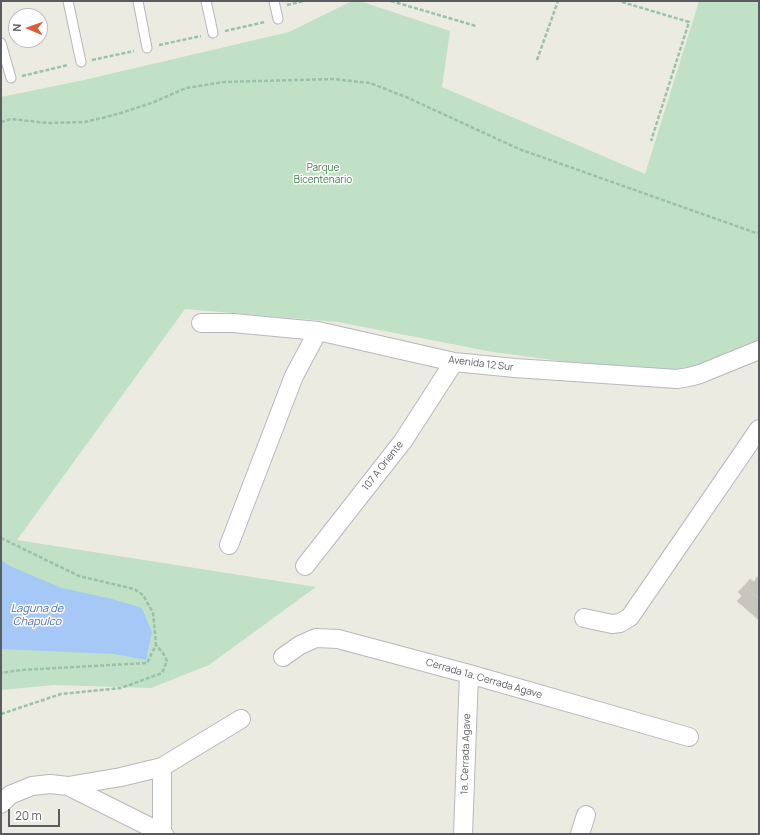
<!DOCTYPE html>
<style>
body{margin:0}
#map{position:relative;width:760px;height:835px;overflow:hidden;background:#ecebe1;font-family:Manrope,sans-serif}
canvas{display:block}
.frame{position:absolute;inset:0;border:2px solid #5a5c61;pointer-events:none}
.north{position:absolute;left:8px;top:8px;width:40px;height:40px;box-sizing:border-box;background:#fff;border:1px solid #bdbec0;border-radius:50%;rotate:272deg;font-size:11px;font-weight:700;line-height:16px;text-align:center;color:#5a5c61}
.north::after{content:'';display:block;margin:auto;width:14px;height:18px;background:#da5e39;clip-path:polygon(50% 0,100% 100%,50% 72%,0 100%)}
.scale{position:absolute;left:8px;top:809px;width:52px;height:18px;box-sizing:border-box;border:2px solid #5a5c61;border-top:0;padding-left:5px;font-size:12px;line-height:14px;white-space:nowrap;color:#5a5c61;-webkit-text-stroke:3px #fff;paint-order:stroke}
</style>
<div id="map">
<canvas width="760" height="835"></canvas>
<div class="frame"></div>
<div class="north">N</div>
<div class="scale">20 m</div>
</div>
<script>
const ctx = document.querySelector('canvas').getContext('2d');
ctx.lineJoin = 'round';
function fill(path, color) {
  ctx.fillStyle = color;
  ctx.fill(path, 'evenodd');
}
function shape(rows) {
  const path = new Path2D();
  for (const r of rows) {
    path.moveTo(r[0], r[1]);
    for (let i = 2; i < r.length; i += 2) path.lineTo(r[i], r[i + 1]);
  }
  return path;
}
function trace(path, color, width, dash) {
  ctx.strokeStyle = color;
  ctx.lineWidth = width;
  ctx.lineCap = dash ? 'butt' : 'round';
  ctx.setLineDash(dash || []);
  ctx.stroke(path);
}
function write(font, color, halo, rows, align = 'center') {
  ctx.font = font + ' Manrope,sans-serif';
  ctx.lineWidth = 3;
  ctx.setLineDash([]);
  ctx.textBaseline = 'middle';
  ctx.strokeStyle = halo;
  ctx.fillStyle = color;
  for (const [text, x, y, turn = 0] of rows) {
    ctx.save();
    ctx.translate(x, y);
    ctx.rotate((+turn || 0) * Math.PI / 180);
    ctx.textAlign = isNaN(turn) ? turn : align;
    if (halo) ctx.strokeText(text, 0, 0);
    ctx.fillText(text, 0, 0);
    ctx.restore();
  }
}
fill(shape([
 [352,1,360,1,450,31,442,87,645,174,699,1,759,1,759,348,681,377,493,352,338,322,185,309,17,540,316,587,209,665,151,688,54,685,1,690,1,97,84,80,289,32]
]), '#c0e1c5');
fill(shape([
 [1,560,12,567,62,588,112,599,142,608,152,632,146,660,114,654,1,649]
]), '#a6c8f7');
const building = shape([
 [757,577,759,579,759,599,744,586,750,579,754,582,757,577],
 [744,586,759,599,759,620,737,601,742,596,738,592,744,586]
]);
fill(building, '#c7c5be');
trace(building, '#d0cdc0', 1);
const lane = shape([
 [68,1,81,62],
 [138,1,147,48],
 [206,1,213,33],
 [274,1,278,19],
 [1,43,11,78]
]);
const street = shape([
 [201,323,233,323,318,331,454,362,515,368,677,379,689,377,700,374,759,350],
 [229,545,294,376,318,331],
 [305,566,403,441,454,362],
 [584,618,612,624,620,623,630,617,759,429],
 [283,657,300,645,316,638,338,639,469,674,689,737],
 [68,786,164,834],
 [1,804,10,795,32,786,50,784,68,786,121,777,162,767,241,719],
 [162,833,162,767],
 [463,834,469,674],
 [580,834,586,815]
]);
trace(lane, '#b7b8bd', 11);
trace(street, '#b7b8bd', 20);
trace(shape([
 [391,1,476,26],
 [622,2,689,22,651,141],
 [287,5,304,1],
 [225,31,265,22],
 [159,45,201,36],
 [92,60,134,51],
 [537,60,558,1],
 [22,76,68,65],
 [1,122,11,119,48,123,85,122,118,114,154,102,186,88,224,82,333,79,370,83,406,97,519,149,756,233,759,233],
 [1,538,79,576,134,589,143,595,153,613,156,645,147,663,21,670,1,673],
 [1,714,61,694,121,688,162,673,167,661,163,653,156,645]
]), '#9ac1ab', 2.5, [4, 2]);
trace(lane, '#fff', 9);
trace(street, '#fff', 18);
write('10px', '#3b7f48', '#fff', [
 ["Parque",323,168],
 ["Bicentenario",323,180]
]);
write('10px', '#5a5c61', '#fff', [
 ["Avenida 12 Sur",481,364,7],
 ["107 A Oriente",383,466,-52],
 ["Cerrada 1a. Cerrada Agave",484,679,16],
 ["1a. Cerrada Agave",466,754,-88]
]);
write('italic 11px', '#4b70b8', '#fff', [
 ["Laguna de",37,609],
 ["Chapulco",37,622]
]);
</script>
